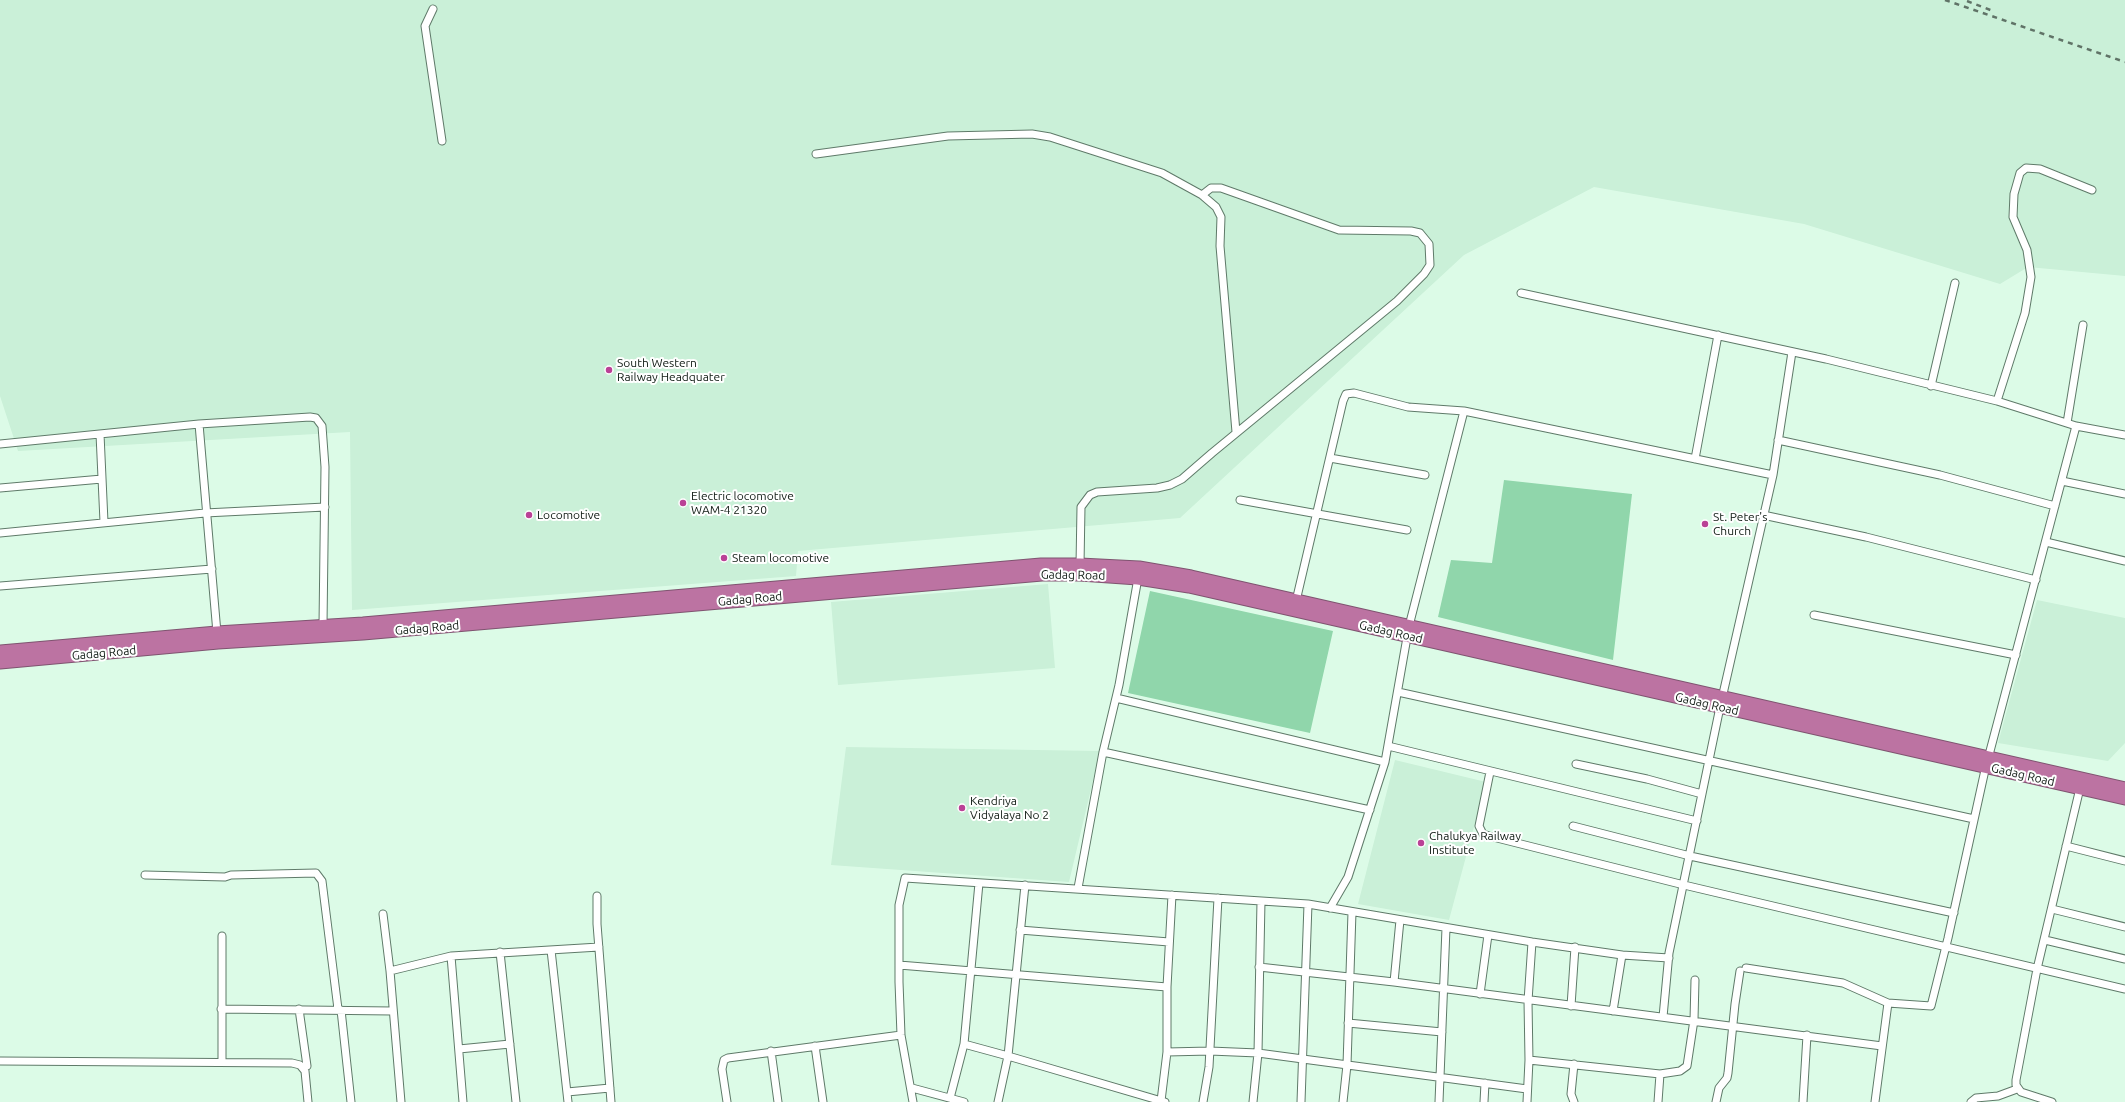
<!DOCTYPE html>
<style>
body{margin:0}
canvas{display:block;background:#dcfbe7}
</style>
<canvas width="2125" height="1102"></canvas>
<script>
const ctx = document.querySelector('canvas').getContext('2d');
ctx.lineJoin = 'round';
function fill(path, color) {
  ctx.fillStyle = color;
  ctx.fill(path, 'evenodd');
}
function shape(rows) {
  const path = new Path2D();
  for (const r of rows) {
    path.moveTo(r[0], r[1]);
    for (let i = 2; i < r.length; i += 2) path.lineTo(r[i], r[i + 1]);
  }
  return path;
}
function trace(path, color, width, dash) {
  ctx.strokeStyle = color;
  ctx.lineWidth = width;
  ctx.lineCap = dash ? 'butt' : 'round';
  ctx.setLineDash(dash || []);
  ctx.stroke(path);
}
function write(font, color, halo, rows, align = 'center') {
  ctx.font = font + ' Ubuntu,sans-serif';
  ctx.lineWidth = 4;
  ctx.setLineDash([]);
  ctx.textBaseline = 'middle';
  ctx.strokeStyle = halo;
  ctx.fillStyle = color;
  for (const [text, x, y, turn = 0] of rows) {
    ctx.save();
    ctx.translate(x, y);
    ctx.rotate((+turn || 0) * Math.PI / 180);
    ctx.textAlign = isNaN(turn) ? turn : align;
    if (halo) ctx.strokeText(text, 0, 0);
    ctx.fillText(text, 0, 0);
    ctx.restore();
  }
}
fill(shape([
 [0,0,2125,0,2125,276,2028,267,2000,284,1804,224,1594,187,1464,255,1180,518,798,551,796,576,352,610,350,432,18,451,0,396],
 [1048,584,1055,668,838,685,831,602],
 [2037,600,2125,618,2125,743,2108,761,1998,743],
 [846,747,1100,751,1069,882,831,865],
 [1395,760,1486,782,1449,920,1358,904]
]), '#caf0d8');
fill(shape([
 [1504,480,1632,494,1613,660,1438,617,1451,560,1492,563],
 [1150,591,1333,631,1310,733,1128,693]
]), '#90d6ab');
const street = shape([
 [433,9,425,26,442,141],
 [816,154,948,136,1032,134,1050,137,1162,173,1202,195,1216,207,1221,217,1220,246,1236,432],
 [1521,293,1826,359,1997,401,2076,426,2125,435],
 [1931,386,1955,283],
 [1997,401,2025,313,2031,277,2027,250,2013,217,2014,194,2020,173,2026,168,2040,169,2092,190],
 [2067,423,2083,325],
 [199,424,217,633],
 [100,434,104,522],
 [1778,440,1940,475,2055,506],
 [0,444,199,424,310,417,316,418,322,426,325,467,323,625],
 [1330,458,1425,475],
 [1695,459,1718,335],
 [2062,481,2125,494],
 [0,488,102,479],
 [1240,500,1407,530],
 [1763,515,1866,537,2036,580],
 [0,533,205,513,325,507],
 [2046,542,2125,561],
 [1080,565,1081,507,1090,495,1097,492,1157,488,1170,485,1182,479,1212,453,1397,301,1424,274,1430,265,1429,244,1420,233,1411,231,1339,230,1221,188,1211,188,1202,195],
 [0,586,212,569],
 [1296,601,1343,401,1346,394,1354,393,1408,407,1464,411],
 [1814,615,2016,655],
 [1398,692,1974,819],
 [1116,698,1385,762],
 [1388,746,1697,821],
 [1103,752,1370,810],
 [1576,764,1647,779,1702,794],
 [1490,772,1479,826,1483,834,1489,836,1684,885,2125,989],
 [1573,826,1690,856,1954,913],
 [2066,846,2125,861],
 [145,875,225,877,231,875,316,873,322,881,338,1009,341,1010,351,1102],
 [1078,888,1103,752,1119,685,1138,578],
 [597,896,597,924,611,1102],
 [1330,908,1348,877,1385,762,1409,626,1464,411,1773,475],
 [2052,909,2125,927],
 [383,914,390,971],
 [1020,930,1169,942],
 [2045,940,2125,959],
 [551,950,568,1102],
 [500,952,516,1102],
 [451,956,463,1102],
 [899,965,1167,987],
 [1259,967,1394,982,1882,1046],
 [1746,968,1843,983,1888,1003],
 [1394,982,1400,920],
 [1480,994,1488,935],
 [1571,1006,1575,947],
 [221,1009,392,1011],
 [299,1009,307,1066],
 [1613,1011,1622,955],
 [1663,1017,1669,953,1720,707,1773,475,1792,352],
 [1348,1023,1442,1032],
 [964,1044,1008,1056,1165,1102],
 [815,1046,823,1102],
 [459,1049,510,1044],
 [771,1051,778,1102],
 [1167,1052,1210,1051,1258,1053,1527,1089],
 [1529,1060,1660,1074,1658,1102],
 [0,1061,292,1063,300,1065,305,1071,308,1102],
 [222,1062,222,936],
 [1574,1064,1571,1094,1574,1102],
 [1660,1074,1680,1071,1687,1066,1694,1020,1695,980],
 [912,1088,964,1102],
 [567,1092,610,1088],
 [950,1098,964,1044,979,883],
 [1161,1101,1167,1052,1167,987,1172,895],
 [401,1102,390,971,451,956,599,947],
 [727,1102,722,1069,724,1060,728,1058,901,1035],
 [913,1102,901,1035,899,982,899,905,905,878,1308,904,1532,942,1622,955,1669,958],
 [998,1102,1008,1056,1025,885],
 [1203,1102,1209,1067,1218,898],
 [1253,1102,1258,1053,1261,901],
 [1301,1102,1308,904],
 [1343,1102,1347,1065,1352,912],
 [1439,1102,1446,928],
 [1484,1102,1485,1083],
 [1527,1102,1529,1060,1528,1001,1532,942],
 [1716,1102,1719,1088,1727,1078,1728,1073,1735,1004,1740,971],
 [1803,1102,1807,1035],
 [1875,1102,1888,1003,1931,1006,1948,938,1985,770,2076,426],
 [1971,1102,1976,1098,1998,1096,2017,1089],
 [2052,1102,2021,1092,2016,1085,2016,1080,2037,969,2080,788]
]);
const highway = shape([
 [0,652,217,633,363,624,1041,565,1080,565,1139,568,1191,577,2125,789],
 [0,662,218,642,363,633,1042,574,1080,574,1138,578,1189,586,2125,798]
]);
trace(street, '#5f7a69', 9);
trace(highway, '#7f5470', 15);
trace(street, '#fff', 7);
trace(highway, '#bc73a2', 13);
trace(shape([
 [1945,0,2125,62],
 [1967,1,1993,11]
]), '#607367', 2.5, [5, 5]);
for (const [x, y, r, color] of [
 [609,370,4,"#ba4196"],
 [683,503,4,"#ba4196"],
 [529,515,4,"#ba4196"],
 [1705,524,4,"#ba4196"],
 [724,558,4,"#ba4196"],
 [962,808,4,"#ba4196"],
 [1421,843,4,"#ba4196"]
]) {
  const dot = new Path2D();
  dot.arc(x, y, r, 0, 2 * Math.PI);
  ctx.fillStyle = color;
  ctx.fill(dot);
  trace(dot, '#fff', 1.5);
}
write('12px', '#0f1a13', '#fff', [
 ["South Western",617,363],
 ["Railway Headquater",617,377],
 ["Electric locomotive",691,496],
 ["WAM-4 21320",691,510],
 ["Locomotive",537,515],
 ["St. Peter's",1713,517],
 ["Church",1713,531],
 ["Steam locomotive",732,558],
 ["Kendriya",970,801],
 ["Vidyalaya No 2",970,815],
 ["Chalukya Railway",1429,836],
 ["Institute",1429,850]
], 'left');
write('12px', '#0f1a13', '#fff', [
 ["Gadag Road",1073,575,1],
 ["Gadag Road",750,599,-5],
 ["Gadag Road",427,628,-5],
 ["Gadag Road",1391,632,13],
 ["Gadag Road",104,653,-5],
 ["Gadag Road",1707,704,13],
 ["Gadag Road",2023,775,13]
]);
</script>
